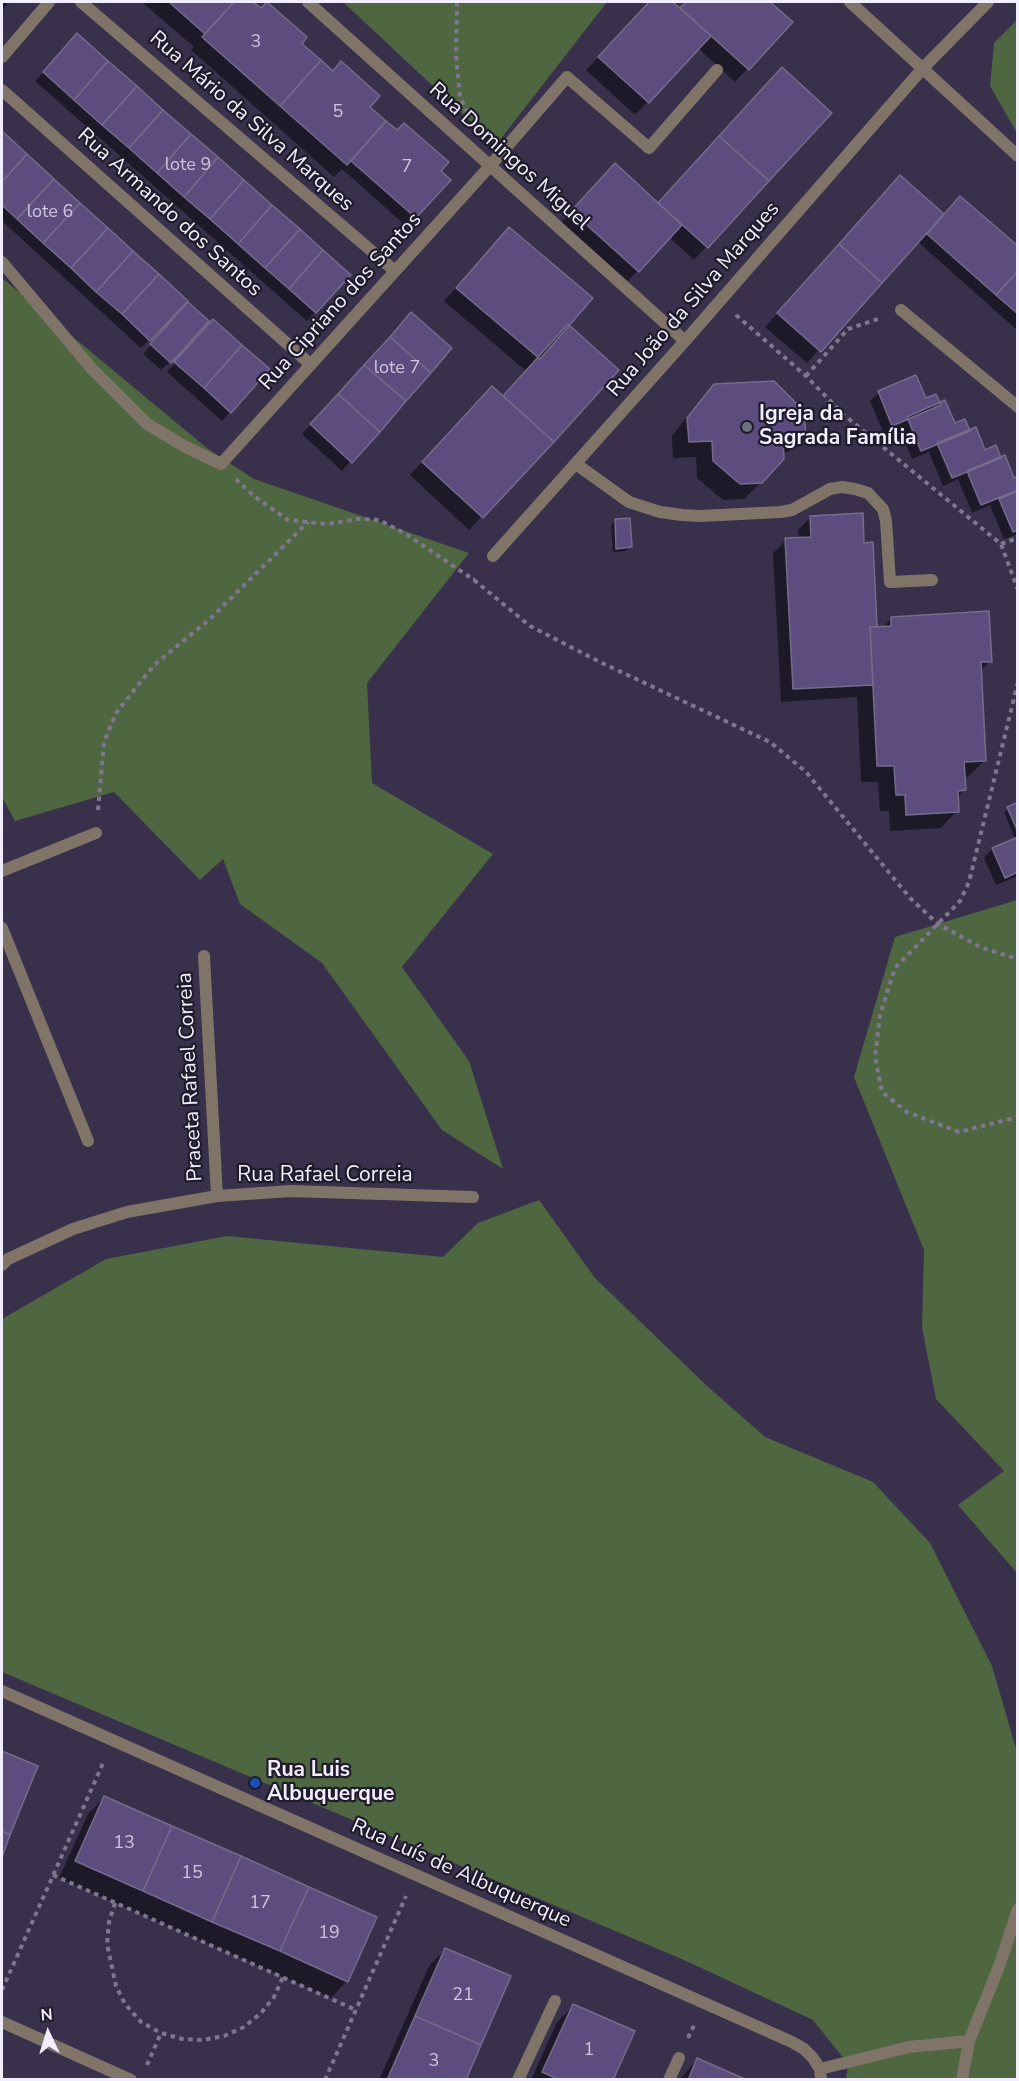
<!DOCTYPE html>
<meta charset="utf-8">
<style>
body{margin:0}
#map{position:relative;width:1019px;height:2081px;overflow:hidden;background:#39304c;font-family:"Nunito Sans",sans-serif}
canvas{display:block}
.frame{position:absolute;inset:0;border:3px solid #f2edff;pointer-events:none}
.north{position:absolute;left:18px;top:2003px;width:60px;height:60px;-webkit-text-stroke:4px #1f1b28;paint-order:stroke;rotate:356deg;font-size:16px;font-weight:700;line-height:24px;text-align:center;color:#f2edff}
.north::after{content:'';display:block;margin:auto;width:21px;height:27px;background:#f2edff;clip-path:polygon(50% 0,100% 100%,50% 72%,0 100%)}
</style>
<div id="map">
<canvas width="1019" height="2081"></canvas>
<div class="frame"></div>
<div class="north">N</div>
</div>
<script>
const ctx = document.querySelector('canvas').getContext('2d');
ctx.lineJoin = 'round';
function fill(path, color) {
  ctx.fillStyle = color;
  ctx.fill(path, 'evenodd');
}
function shape(rows) {
  const path = new Path2D();
  for (const r of rows) {
    path.moveTo(r[0], r[1]);
    for (let i = 2; i < r.length; i += 2) path.lineTo(r[i], r[i + 1]);
  }
  return path;
}
function trace(path, color, width, dash) {
  ctx.strokeStyle = color;
  ctx.lineWidth = width;
  ctx.lineCap = dash ? 'butt' : 'round';
  ctx.setLineDash(dash || []);
  ctx.stroke(path);
}
function write(font, color, halo, rows, align = 'center') {
  ctx.font = font + ' "Nunito Sans",sans-serif';
  ctx.lineWidth = 4.5;
  ctx.setLineDash([]);
  ctx.textBaseline = 'middle';
  ctx.strokeStyle = halo;
  ctx.fillStyle = color;
  for (const [text, x, y, turn = 0] of rows) {
    ctx.save();
    ctx.translate(x, y);
    ctx.rotate((+turn || 0) * Math.PI / 180);
    ctx.textAlign = isNaN(turn) ? turn : align;
    if (halo) ctx.strokeText(text, 0, 0);
    ctx.fillText(text, 0, 0);
    ctx.restore();
  }
}
fill(shape([
 [343,2,607,2,496,145],
 [1017,20,1017,133,990,86,994,43],
 [2,278,208,449,254,479,469,553,367,683,372,783,493,854,402,967,469,1061,503,1169,442,1130,322,963,240,904,223,859,200,880,114,792,15,821,2,797],
 [1017,900,1018,900,1017,1573,958,1505,1004,1471,936,1399,922,1327,924,1250,854,1077,895,937],
 [539,1200,595,1278,706,1385,765,1437,873,1482,930,1543,992,1666,1017,1752,1017,2079,846,2079,848,2064,813,2020,684,1960,2,1672,2,1319,106,1259,227,1236,443,1257,478,1223]
]), '#4e6740');
fill(shape([
 [2,2,8,4,2,10],
 [142,2,251,2,448,180,406,226,342,169,334,177,191,50,194,47],
 [650,2,671,2,680,10,687,2,767,2,790,23,735,82,698,48,635,115,586,70],
 [69,44,349,275,307,321,35,81],
 [830,113,694,260,669,237,625,284,560,224,602,178,657,204],
 [2,133,186,301,141,348,2,221],
 [900,177,944,215,1018,248,1018,331,917,241,807,363,765,327],
 [509,229,566,324,617,370,469,530,410,475,479,400,502,398,526,371,444,301],
 [180,313,170,362,161,370,143,354],
 [403,323,450,348,342,471,302,434],
 [205,330,230,412,222,421,167,372],
 [915,377,925,400,954,425,969,432,985,452,1000,459,1014,480,1018,478,1018,534,1004,539,990,505,972,513,958,479,943,486,929,452,912,459,899,427,884,434,870,401,879,393],
 [715,386,805,435,788,452,782,452,761,482,744,499,723,500,697,478,696,457,673,458,672,436,698,403],
 [811,517,863,544,876,628,882,628,892,618,990,661,980,671,985,760,968,777,964,777,964,790,957,798,957,811,941,828,890,831,889,811,880,811,878,782,861,782,857,697,781,702,773,553,786,540,799,539,798,530],
 [615,521,630,547,626,551,613,552,611,525],
 [1018,804,1018,876,996,885,984,858,992,849,1015,839,1004,812],
 [2,1752,36,1766,2,1853],
 [104,1798,347,1981,331,1998,59,1878,88,1814],
 [445,1950,464,2080,379,2080,429,1966],
 [573,2006,612,2080,531,2080,557,2022],
 [698,2059,743,2080,679,2080]
]), '#0007');
const building = shape([
 [169,2,234,2,205,34,169,2],
 [234,2,253,2,261,8,267,2,307,37,302,44,321,60,280,106,202,37,234,2],
 [649,2,673,2,711,36,649,103,598,57,649,2],
 [686,2,770,2,793,22,749,70,680,8,686,2],
 [77,33,108,61,74,100,43,72,77,33],
 [321,60,333,71,341,61,380,96,370,107,386,121,347,165,280,106,321,60],
 [108,61,137,86,102,125,74,100,108,61],
 [782,67,832,113,769,181,719,136,782,67],
 [137,86,163,110,129,148,102,125,137,86],
 [163,110,191,134,157,173,129,148,163,110],
 [386,121,397,130,404,123,449,162,441,171,451,180,416,218,351,161,386,121],
 [2,131,27,154,2,182,2,131],
 [191,134,218,157,184,197,157,173,191,134],
 [719,136,769,181,708,248,658,203,719,136],
 [27,154,54,179,17,219,2,205,2,182,27,154],
 [218,157,244,180,210,219,184,197,218,157],
 [615,163,682,225,639,272,571,211,615,163],
 [900,175,944,214,882,283,839,244,900,175],
 [54,179,80,203,43,243,17,219,54,179],
 [244,180,272,205,238,244,210,219,244,180],
 [960,196,1018,246,1018,271,996,295,927,234,960,196],
 [80,203,108,228,71,268,43,243,80,203],
 [272,205,300,229,265,268,238,244,272,205],
 [509,227,593,298,540,359,456,288,509,227],
 [108,228,133,251,96,292,71,268,108,228],
 [300,229,323,250,289,289,265,268,300,229],
 [839,244,882,283,821,352,777,313,839,244],
 [323,250,351,275,316,313,289,289,323,250],
 [133,251,159,274,122,314,96,292,133,251],
 [1018,271,1018,314,996,295,1018,271],
 [159,274,188,301,150,341,122,314,159,274],
 [188,302,209,321,171,363,150,344,188,302],
 [411,312,452,348,431,373,390,337,411,312],
 [213,319,242,345,204,388,174,362,213,319],
 [568,324,619,370,554,442,503,396,568,324],
 [390,337,431,373,406,401,364,365,390,337],
 [242,345,270,369,231,413,204,388,242,345],
 [364,365,406,401,380,432,338,394,364,365],
 [916,375,926,398,936,394,941,405,892,426,878,391,916,375],
 [774,381,804,411,806,436,783,437,784,459,762,483,740,484,713,461,712,441,689,442,687,418,714,384,774,381],
 [492,386,554,442,483,518,422,462,492,386],
 [338,394,380,432,352,463,310,424,338,394],
 [945,400,955,423,965,419,970,431,921,451,907,417,945,400],
 [976,427,985,450,996,445,1001,458,952,478,937,443,976,427],
 [1005,455,1014,478,1018,476,1018,490,981,505,967,471,1005,455],
 [1018,491,1018,530,1013,532,999,499,1018,491],
 [863,513,864,543,873,542,877,627,870,627,873,685,793,689,785,538,811,537,810,516,863,513],
 [630,518,632,547,616,549,615,519,630,518],
 [989,611,992,662,981,662,986,761,964,762,966,790,958,791,959,812,906,815,905,795,896,795,894,766,877,766,870,627,891,626,891,617,989,611],
 [1018,802,1018,832,1007,807,1018,802],
 [1018,837,1018,872,1005,878,992,848,1018,837],
 [2,1751,38,1766,10,1835,2,1831,2,1751],
 [104,1796,172,1826,143,1891,75,1861,104,1796],
 [172,1826,241,1856,212,1922,143,1891,172,1826],
 [2,1831,10,1835,2,1857,2,1831],
 [241,1856,309,1887,280,1951,212,1922,241,1856],
 [309,1887,377,1917,348,1982,280,1951,309,1887],
 [445,1948,511,1976,481,2045,415,2016,445,1948],
 [573,2004,635,2031,613,2080,560,2080,542,2072,573,2004],
 [415,2016,481,2045,466,2080,387,2080,415,2016],
 [697,2058,747,2080,688,2080,697,2058]
]);
fill(building, '#5d4d7f');
trace(building, '#756c8b', 1.5);
trace(shape([
 [457,2,456,56,460,96,466,111],
 [736,315,806,376,844,415,1001,544,1018,590],
 [806,376,848,329,881,318],
 [236,479,255,497,288,520,327,524,358,519,379,520,406,534,474,580,475,579],
 [1001,544,1018,538],
 [474,580,530,626,600,662,770,742,806,772,910,898,938,924,980,947,1018,959],
 [1018,682,969,882,960,901,895,968,880,1015,875,1057,882,1092,907,1112,959,1132,1018,1117],
 [98,810,104,742,116,713,154,665,211,618,308,522],
 [53,1875,356,2010],
 [115,1903,109,1922,107,1944,116,1986,125,2004,141,2022,161,2033,182,2039,203,2040,224,2036,244,2027,261,2013,274,1997,283,1977],
 [2,1990,104,1761],
 [688,2038,695,2023],
 [147,2065,161,2033],
 [325,2080,406,1896]
]), '#7f778f', 4, [4.5, 4.5]);
trace(shape([
 [576,464,629,502,660,512,682,515,700,516,781,512,792,510,830,489,842,487,855,489,868,493,883,509,886,521,890,582,932,580],
 [518,2080,555,2001],
 [669,2080,679,2058]
]), '#807469', 12);
trace(shape([
 [81,2,395,271],
 [308,2,685,341],
 [850,2,1018,156],
 [2,57,49,2],
 [2,90,310,364],
 [2,262,92,369,147,424,184,446,221,464,490,166,567,77,649,148,717,70],
 [901,310,1018,407],
 [493,556,685,341,923,68,988,2],
 [2,871,96,833],
 [2,928,88,1141],
 [204,956,217,1196],
 [2,1265,8,1259,73,1229,127,1212,217,1196,291,1191,473,1197],
 [2,1691,792,2042,804,2049,813,2058,820,2069,821,2080],
 [2,2022,131,2080],
 [820,2069,909,2047,969,2041,1000,1964,1018,1909],
 [962,2080,969,2041]
]), '#807469', 12);
for (const [x, y, r, color] of [
 [747,427,6,"#6b7280"],
 [255,1783,6,"#1a4fb4"]
]) {
  const dot = new Path2D();
  dot.arc(x, y, r, 0, 2 * Math.PI);
  ctx.fillStyle = color;
  ctx.fill(dot);
  trace(dot, '#1f1b28', 2);
}
write('18px', '#cdc5df', null, [
 ["3",256,43],
 ["5",338,113],
 ["lote 9",188,166],
 ["7",407,168],
 ["lote 6",50,213],
 ["lote 7",397,369],
 ["13",124,1844],
 ["15",192,1874],
 ["17",260,1904],
 ["19",329,1934],
 ["21",463,1996],
 ["1",589,2051],
 ["3",434,2062]
]);
write('21px', '#f2edff', '#1f1b28', [
 ["Rua Mário da Silva Marques",251,122,41],
 ["Rua Domingos Miguel",509,157,42],
 ["Rua Armando dos Santos",169,213,42],
 ["Rua João da Silva Marques",694,300,-49],
 ["Rua Cipriano dos Santos",341,302,-48],
 ["Praceta Rafael Correia",191,1077,-93],
 ["Rua Rafael Correia",325,1176],
 ["Rua Luís de Albuquerque",461,1874,24]
]);
write('bold 21px', '#f2edff', '#1f1b28', [
 ["Igreja da",759,415],
 ["Sagrada Família",759,439],
 ["Rua Luis",267,1771],
 ["Albuquerque",267,1795]
], 'left');
</script>
